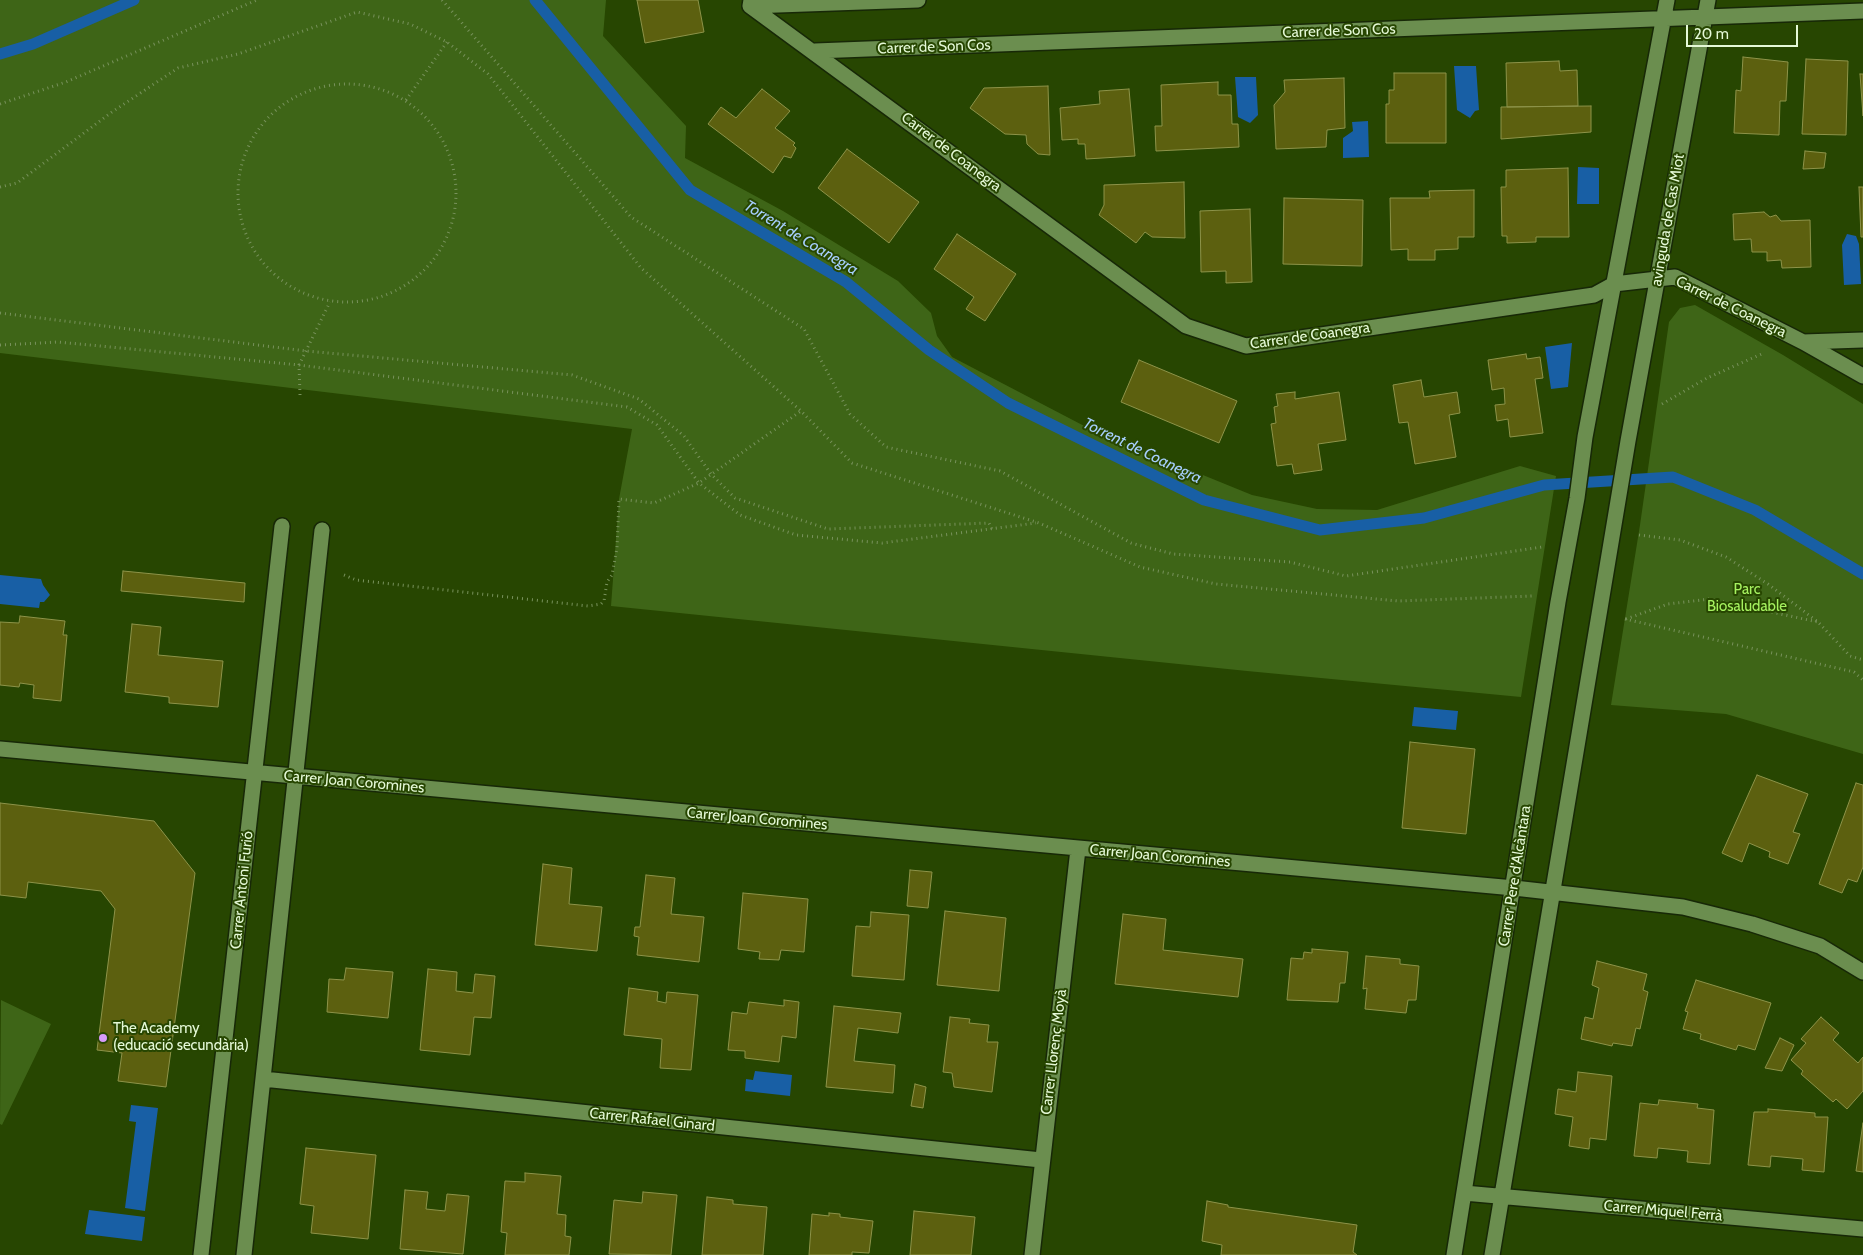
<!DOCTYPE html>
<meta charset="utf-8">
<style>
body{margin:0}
#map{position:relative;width:1863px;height:1255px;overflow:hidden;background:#274601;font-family:Cabin,sans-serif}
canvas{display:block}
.scale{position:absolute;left:1686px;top:25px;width:112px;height:22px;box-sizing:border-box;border:2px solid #e5f9d7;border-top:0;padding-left:6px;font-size:15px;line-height:18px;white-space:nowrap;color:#e5f9d7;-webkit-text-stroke:4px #274601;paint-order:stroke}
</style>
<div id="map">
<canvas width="1863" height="1255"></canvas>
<div class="scale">20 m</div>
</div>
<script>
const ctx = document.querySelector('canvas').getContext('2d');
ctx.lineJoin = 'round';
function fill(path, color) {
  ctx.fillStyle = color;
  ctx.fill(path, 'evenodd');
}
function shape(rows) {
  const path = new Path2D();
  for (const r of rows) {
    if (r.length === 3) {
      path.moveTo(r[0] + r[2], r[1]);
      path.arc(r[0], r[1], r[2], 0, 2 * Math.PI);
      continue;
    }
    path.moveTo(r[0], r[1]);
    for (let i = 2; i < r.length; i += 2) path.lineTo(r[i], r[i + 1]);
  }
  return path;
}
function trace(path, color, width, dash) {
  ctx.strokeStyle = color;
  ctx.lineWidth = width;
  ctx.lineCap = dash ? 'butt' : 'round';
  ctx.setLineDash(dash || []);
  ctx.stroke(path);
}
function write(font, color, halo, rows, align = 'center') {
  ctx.font = font + ' Cabin,sans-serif';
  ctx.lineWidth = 4;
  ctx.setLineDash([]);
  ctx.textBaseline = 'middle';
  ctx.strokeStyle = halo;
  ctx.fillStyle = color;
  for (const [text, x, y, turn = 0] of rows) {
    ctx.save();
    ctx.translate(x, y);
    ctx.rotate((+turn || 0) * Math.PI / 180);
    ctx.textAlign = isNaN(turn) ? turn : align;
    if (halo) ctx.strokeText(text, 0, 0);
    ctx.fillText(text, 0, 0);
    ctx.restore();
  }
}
fill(shape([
 [0,0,606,0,603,36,686,126,685,158,783,211,898,281,931,313,937,336,952,357,1090,429,1252,495,1317,509,1377,510,1520,466,1556,476,1521,697,1247,671,611,606,619,499,632,429,0,353],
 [1695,305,1783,355,1863,404,1863,754,1726,714,1611,705,1640,525,1669,322,1680,308],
 [1,1000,51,1024,2,1125,0,1124]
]), '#3e6517');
fill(shape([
 [1454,66,1476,66,1479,110,1475,111,1470,118,1457,110],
 [1235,77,1256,77,1258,115,1250,123,1238,117],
 [1368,121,1369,157,1343,158,1343,138,1353,131,1352,122],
 [1578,167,1599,168,1599,204,1577,204],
 [1847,234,1856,236,1859,244,1861,284,1844,285,1842,245],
 [1572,343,1568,387,1551,389,1545,347],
 [0,575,41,579,43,585,50,595,44,602,40,602,39,608,0,604],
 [1414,707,1458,711,1456,730,1412,726],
 [755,1071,792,1075,790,1096,745,1091,746,1079,753,1080],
 [131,1105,158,1108,145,1211,125,1208,136,1122,129,1121],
 [89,1210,145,1217,142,1241,85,1234]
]), '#185fa5');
trace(shape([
 [535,0,690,190,846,282,929,350,1008,403,1204,500,1320,530,1424,518,1544,485,1673,477,1755,510,1863,574],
 [0,54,33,44,134,0]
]), '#185fa5', 11);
const building = shape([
 [637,0,698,0,704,32,645,43,637,0],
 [1743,57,1788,62,1786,101,1780,101,1779,135,1734,133,1736,90,1741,91,1743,57],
 [1806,59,1848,61,1846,135,1802,134,1806,59],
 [1559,61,1560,71,1577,70,1578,106,1507,107,1506,63,1559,61],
 [1394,73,1446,73,1446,143,1386,143,1386,104,1389,104,1389,90,1394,90,1394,73],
 [1860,74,1863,74,1863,116,1860,74],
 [1344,78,1345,128,1327,130,1326,147,1276,149,1274,105,1285,92,1284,80,1344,78],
 [1218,82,1218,95,1231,95,1232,124,1238,124,1239,147,1156,151,1155,126,1162,126,1161,85,1218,82],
 [1048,86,1050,155,1038,154,1027,144,1026,135,1005,134,970,108,984,88,1048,86],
 [762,89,790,111,775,128,795,143,793,145,796,148,791,158,784,156,773,173,708,124,721,107,736,118,762,89],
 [1129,89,1135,156,1086,159,1085,144,1078,144,1078,139,1062,140,1060,108,1100,104,1099,91,1129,89],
 [1591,106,1591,132,1501,139,1501,107,1591,106],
 [847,149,919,202,889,243,818,188,847,149],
 [1805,151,1826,153,1824,168,1803,169,1805,151],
 [1568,168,1569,237,1536,237,1536,242,1507,243,1507,236,1502,236,1501,187,1506,187,1506,170,1568,168],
 [1184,182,1185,238,1152,237,1145,232,1136,243,1099,215,1104,205,1104,185,1184,182],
 [1859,187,1863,187,1863,237,1861,237,1859,187],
 [1474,190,1474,237,1458,237,1458,249,1435,250,1435,260,1408,260,1408,249,1391,250,1390,198,1430,198,1429,191,1474,190],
 [1284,198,1363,200,1362,266,1283,264,1284,198],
 [1250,209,1252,282,1226,283,1226,271,1201,272,1200,211,1250,209],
 [1764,212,1770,217,1776,215,1781,221,1810,220,1811,267,1782,268,1781,260,1767,261,1767,252,1752,252,1751,239,1734,240,1733,214,1764,212],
 [957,234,1016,274,985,321,966,309,974,297,934,269,957,234],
 [1526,354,1527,359,1540,357,1543,378,1535,379,1543,433,1510,437,1508,419,1497,421,1495,405,1505,404,1504,388,1492,390,1488,360,1526,354],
 [1139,360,1237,401,1219,443,1121,402,1139,360],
 [1421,380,1424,397,1457,392,1460,413,1449,415,1456,457,1415,464,1408,422,1399,423,1393,385,1421,380],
 [1295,392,1295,399,1339,392,1346,440,1318,444,1322,470,1294,474,1292,464,1277,466,1271,424,1276,423,1274,407,1278,406,1276,394,1295,392],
 [123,571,245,583,244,602,121,591,123,571],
 [20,616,65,621,63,635,67,635,61,701,33,698,34,685,20,683,19,687,0,685,0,622,19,623,20,616],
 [132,624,161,627,158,655,223,661,218,707,169,703,169,697,125,692,132,624],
 [1410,742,1475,749,1466,834,1402,828,1410,742],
 [1757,775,1808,794,1793,832,1800,834,1788,864,1769,857,1770,852,1749,843,1742,862,1722,853,1757,775],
 [1856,783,1863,785,1863,867,1857,882,1848,879,1842,893,1819,884,1856,783],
 [0,803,154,821,195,873,166,1087,118,1081,122,1053,97,1050,115,909,101,891,28,882,26,898,0,895,0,803],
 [543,864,572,868,569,904,602,907,597,951,535,945,543,864],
 [910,870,932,872,928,908,907,906,910,870],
 [646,875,675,878,671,914,704,917,699,962,637,955,639,937,634,936,635,927,640,927,646,875],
 [743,893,808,899,804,952,781,950,779,960,759,959,760,952,738,949,743,893],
 [945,911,1006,918,999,991,937,985,945,911],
 [871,912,909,915,904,980,852,976,856,926,870,927,871,912],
 [1123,914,1166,919,1163,950,1243,959,1238,997,1115,984,1123,914],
 [1312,949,1348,952,1345,983,1340,983,1338,1002,1287,1000,1291,958,1303,959,1304,952,1312,953,1312,949],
 [1366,956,1400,959,1400,964,1419,966,1416,1000,1408,1000,1406,1013,1365,1009,1367,988,1363,989,1366,956],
 [1597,961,1647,974,1643,990,1648,992,1640,1029,1636,1028,1632,1046,1613,1043,1612,1046,1581,1039,1585,1017,1593,1019,1599,988,1592,985,1597,961],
 [346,968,393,972,388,1018,327,1012,329,979,344,980,346,968],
 [428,969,457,972,456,991,473,993,475,974,495,976,491,1018,474,1017,470,1055,420,1050,428,969],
 [1696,980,1771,1003,1755,1050,1738,1045,1736,1050,1700,1039,1701,1034,1683,1029,1688,1012,1685,1011,1696,980],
 [629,988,658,992,657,1001,666,1003,667,992,698,995,691,1070,660,1068,662,1039,624,1035,629,988],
 [784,1000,799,1002,796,1038,782,1036,779,1062,745,1058,745,1051,728,1050,732,1012,747,1014,749,1002,784,1006,784,1000],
 [834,1006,901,1013,898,1033,858,1028,854,1061,895,1065,893,1093,826,1087,834,1006],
 [950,1017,970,1019,969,1023,989,1025,987,1042,998,1042,992,1092,954,1087,952,1073,943,1072,950,1017],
 [1821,1017,1839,1033,1833,1040,1858,1063,1863,1057,1863,1091,1847,1109,1836,1099,1833,1102,1801,1074,1803,1071,1791,1060,1806,1043,1801,1039,1821,1017],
 [1780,1038,1794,1045,1782,1071,1765,1068,1780,1038],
 [1578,1072,1612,1076,1606,1140,1590,1138,1589,1149,1569,1146,1573,1117,1555,1114,1558,1089,1576,1092,1578,1072],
 [915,1084,926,1087,923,1108,911,1106,915,1084],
 [1659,1100,1698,1104,1697,1108,1714,1110,1710,1164,1687,1162,1688,1151,1658,1148,1657,1158,1634,1156,1640,1103,1658,1105,1659,1100],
 [1768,1109,1815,1113,1815,1117,1828,1117,1824,1172,1802,1170,1803,1159,1771,1156,1770,1167,1748,1165,1754,1112,1768,1112,1768,1109],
 [1863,1123,1863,1172,1856,1171,1863,1123],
 [306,1148,376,1155,368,1239,311,1233,314,1206,300,1204,306,1148],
 [525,1173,561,1176,557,1214,566,1215,565,1236,571,1237,569,1255,505,1255,507,1233,501,1232,505,1181,525,1182,525,1173],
 [405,1190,428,1192,426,1209,445,1211,447,1194,469,1196,463,1254,400,1249,405,1190],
 [643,1192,677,1195,671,1255,609,1254,614,1200,642,1203,643,1192],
 [707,1197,733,1200,733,1204,767,1207,763,1255,702,1255,707,1197],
 [1207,1201,1228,1205,1228,1207,1357,1225,1353,1252,1357,1255,1221,1255,1222,1245,1202,1241,1207,1201],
 [914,1211,975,1217,971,1255,910,1255,914,1211],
 [829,1213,840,1214,840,1217,873,1221,869,1253,852,1252,852,1255,809,1255,812,1214,829,1216,829,1213]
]);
fill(building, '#5c600f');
trace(building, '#8d9349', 1);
const minor = shape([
 [751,0,750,6,1186,326,1246,346,1594,295,1614,284,1675,277,1803,342,1863,376],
 [750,6,918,0],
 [815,51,1863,11],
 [1803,342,1863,340],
 [0,749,1514,888,1683,907,1752,924,1820,946,1863,972],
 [263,1079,1041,1160],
 [1464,1193,1863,1229],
 [201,1255,282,526],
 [244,1255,322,530],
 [1032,1255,1078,849],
 [1454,1255,1558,602,1577,498,1585,437,1667,0],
 [1492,1255,1628,441,1708,0]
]);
trace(minor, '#172807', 18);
trace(shape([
 [442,0,631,217,804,329,850,414,886,447,1000,471,1131,543,1173,554,1290,562,1346,576,1542,547],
 [347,193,109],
 [406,100,447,42],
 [0,104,66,82,257,0],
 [0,187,17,183,112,112,178,68,238,54,357,12,410,24,447,42,488,74,641,268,801,411,852,463,1039,523,1140,567,1216,584,1398,601,1532,596],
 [0,313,306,351,572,375,639,399,684,436,711,474,735,498,828,529,989,523,992,529],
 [0,345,58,342,299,365,627,407,657,425,699,483,740,515,796,535,882,543,1036,523],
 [300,395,299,365,330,302],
 [1662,404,1707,378,1764,353],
 [1639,535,1680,540,1726,557,1768,584,1818,622,1850,656,1863,660],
 [344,575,356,580,588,606,601,604,604,601,607,582,612,575,617,548,619,499,654,503,699,483,801,411],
 [1625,619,1854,672,1863,680],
 [1626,619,1668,604,1710,599,1818,622]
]), '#78925c', 3, [1, 4]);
trace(minor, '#6b8e4f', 15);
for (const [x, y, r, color] of [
 [103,1038,5,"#d79bf9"]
]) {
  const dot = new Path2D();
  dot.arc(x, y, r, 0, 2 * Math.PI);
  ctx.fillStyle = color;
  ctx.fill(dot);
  trace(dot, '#274601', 2);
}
write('15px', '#e5f9d7', '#274601', [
 ["Carrer de Son Cos",1339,31,-2],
 ["Carrer de Son Cos",934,47,-2],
 ["Carrer de Coanegra",951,152,37],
 ["avinguda de Cas Miot",1668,220,-80],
 ["Carrer de Coanegra",1731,307,26],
 ["Carrer de Coanegra",1310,336,-8],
 ["Carrer Joan Coromines",354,782,5],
 ["Carrer Joan Coromines",757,819,5],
 ["Carrer Joan Coromines",1160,856,5],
 ["Carrer Pere d'Alcàntara",1515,876,-81],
 ["Carrer Antoni Furió",242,890,-84],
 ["Carrer Llorenç Moyà",1054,1052,-83],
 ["Carrer Rafael Ginard",652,1120,6],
 ["Carrer Miquel Ferrà",1663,1211,5]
]);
write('15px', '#a6f260', '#274601', [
 ["Parc",1747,590],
 ["Biosaludable",1747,607]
]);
write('15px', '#e5f9d7', '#274601', [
 ["The Academy",113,1029],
 ["(educació secundària)",113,1046]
], 'left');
write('italic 16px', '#a6cefc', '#274601', [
 ["Torrent de Coanegra",801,238,31],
 ["Torrent de Coanegra",1142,451,26]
]);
</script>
